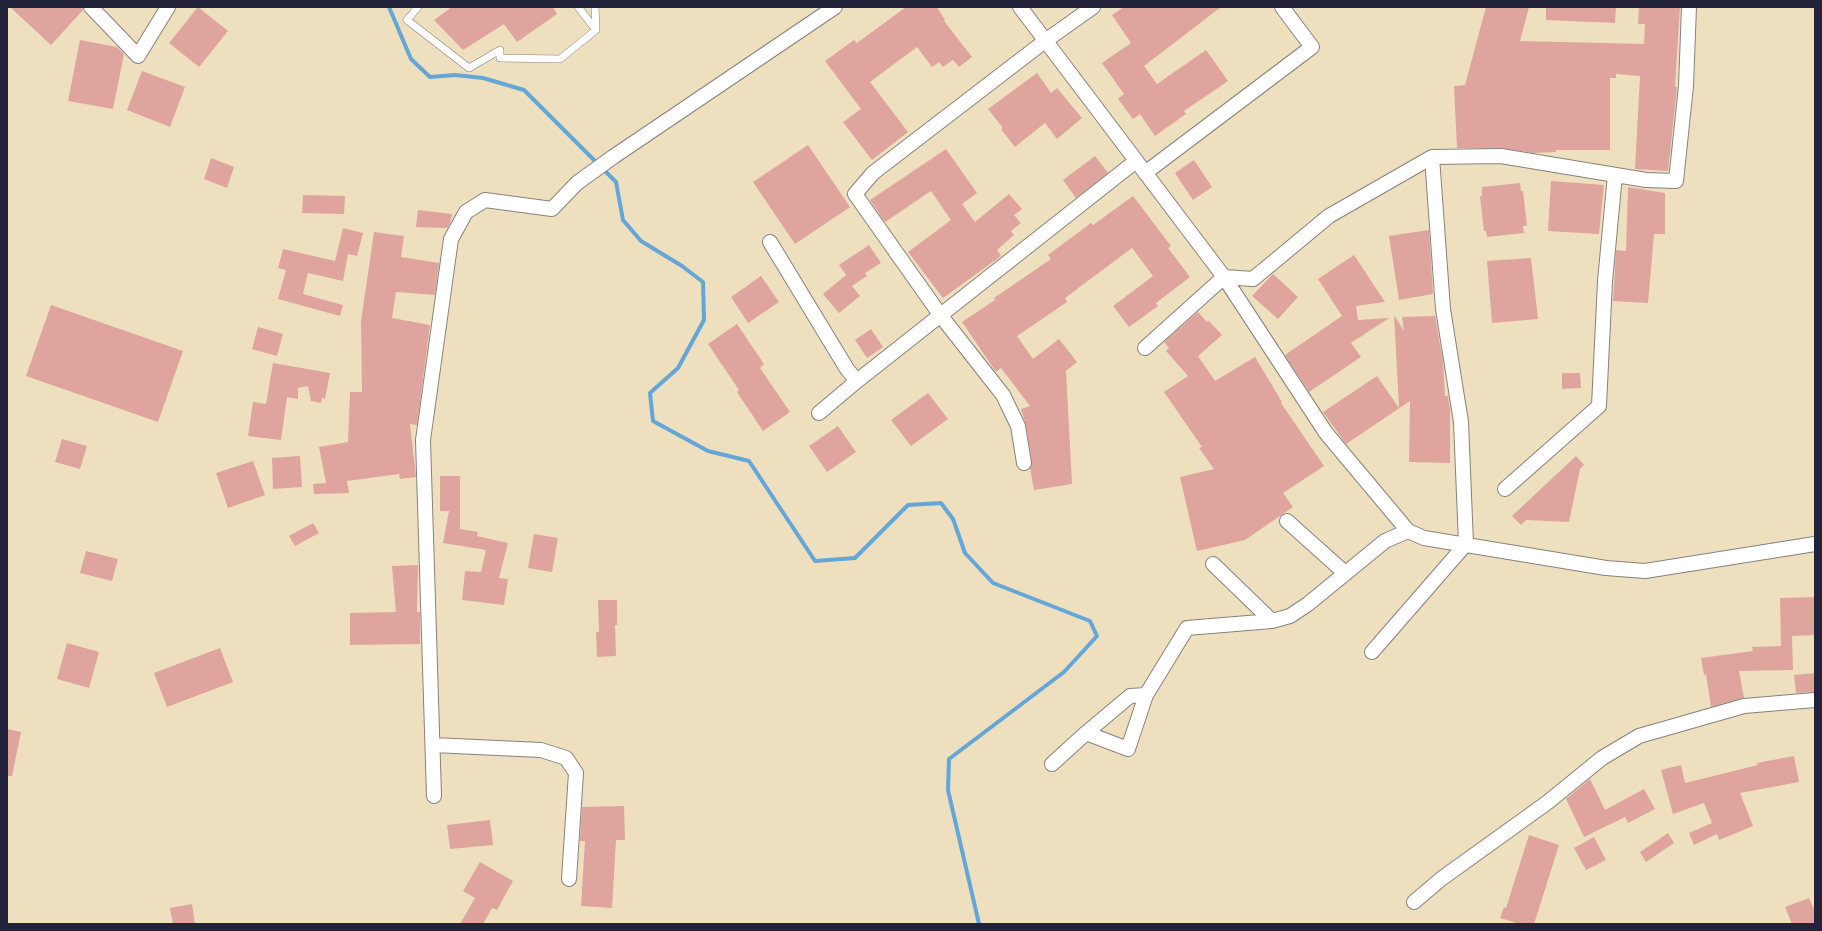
<!DOCTYPE html>
<style>
body{margin:0}
#map{position:relative;width:1822px;height:931px;overflow:hidden;background:#eee0be;font-family:Sriracha,sans-serif}
canvas{display:block}
.frame{position:absolute;inset:0;border:8px solid #22223b;pointer-events:none}
</style>
<div id="map">
<canvas width="1822" height="931"></canvas>
<div class="frame"></div>
</div>
<script>
const ctx = document.querySelector('canvas').getContext('2d');
ctx.lineJoin = 'round';
function shape(rows) {
  const path = new Path2D();
  for (const r of rows) {
    path.moveTo(r[0], r[1]);
    for (let i = 2; i < r.length; i += 2) path.lineTo(r[i], r[i + 1]);
  }
  return path;
}
function trace(path, color, width, dash) {
  ctx.strokeStyle = color;
  ctx.lineWidth = width;
  ctx.lineCap = dash ? 'butt' : 'round';
  ctx.setLineDash(dash || []);
  ctx.stroke(path);
}
function fill(path, color) {
  ctx.fillStyle = color;
  ctx.fill(path, 'evenodd');
}
trace(shape([
 [389,7,411,59,430,77,455,75,483,78,524,90,616,182,623,220,641,241,682,266,703,282,704,320,678,368,650,393,653,421,708,451,749,461,815,561,855,558,908,505,941,503,953,519,965,553,993,583,1090,621,1097,636,1064,672,949,759,948,790,979,924]
]), '#65a6d8', 4);
fill(shape([
 [10,7,83,7,83,10,51,45],
 [198,7,228,31,199,67,169,43],
 [452,7,553,7,557,14,517,42,504,24,463,50,434,20],
 [906,7,937,7,945,20,944,21,972,57,959,67,953,60,943,67,939,62,932,67,917,47,870,82,908,132,872,160,843,122,861,109,825,61,854,40,857,43],
 [1124,7,1221,7,1144,66,1157,84,1206,50,1228,81,1184,111,1186,114,1155,136,1140,114,1133,119,1118,99,1124,94,1102,63,1131,43,1112,15],
 [1486,7,1529,7,1520,41,1644,44,1645,24,1638,24,1639,7,1680,7,1675,87,1677,87,1668,171,1635,169,1640,76,1616,74,1616,78,1610,78,1610,150,1556,150,1556,152,1534,153,1501,148,1457,148,1454,86,1465,85],
 [1546,7,1616,7,1615,23,1546,20],
 [80,40,117,47,124,54,113,109,68,101],
 [142,71,185,87,170,127,127,110],
 [1037,73,1051,93,1057,88,1082,118,1057,139,1045,123,1015,147,1001,129,1003,128,988,109],
 [808,145,850,207,795,244,753,182],
 [946,149,977,193,962,204,975,222,1009,194,1022,209,1014,215,1021,223,1011,231,1014,235,997,250,1001,256,943,298,908,252,951,220,931,191,885,222,870,200],
 [1095,156,1108,173,1076,198,1063,180],
 [211,158,234,167,227,188,204,179],
 [1194,160,1212,187,1193,200,1175,173],
 [1551,181,1604,185,1599,234,1548,231],
 [1520,183,1521,191,1523,191,1527,226,1523,226,1524,233,1487,237,1486,231,1484,231,1480,196,1482,196,1482,187],
 [1628,187,1665,193,1665,234,1654,234,1648,303,1613,301,1616,250,1626,251],
 [303,195,345,196,344,214,302,213],
 [1133,196,1171,246,1168,248,1190,277,1156,303,1158,306,1129,327,1113,306,1153,276,1132,248,1065,298,1067,302,1017,336,1033,359,1059,339,1077,362,1066,371,1072,484,1034,490,1030,468,1032,462,1026,425,1021,409,1030,406,1001,368,996,372,962,322,995,300,994,298,1051,259,1048,255,1091,223,1093,225],
 [418,210,452,214,450,224,447,228,416,227],
 [343,228,363,233,357,256,348,254,343,281,308,273,303,294,343,305,340,316,278,299,286,270,278,268,283,249,335,261],
 [1429,230,1433,294,1399,300,1389,236],
 [374,232,404,236,401,257,439,263,435,295,396,292,392,318,430,325,417,425,410,424,416,477,400,479,399,474,347,481,349,493,314,494,313,484,326,483,319,447,348,442,350,392,362,392,361,321],
 [869,245,881,263,865,273,867,276,852,286,860,296,839,313,823,294,846,275,839,265],
 [1354,255,1385,302,1356,306,1358,320,1389,318,1351,343,1361,357,1309,392,1285,355,1342,316,1318,279],
 [1531,258,1538,319,1492,323,1487,261],
 [1273,274,1298,297,1278,319,1252,296],
 [761,276,779,302,748,323,731,297],
 [51,305,183,351,158,422,26,376],
 [1198,312,1207,322,1209,321,1222,335,1198,356,1215,381,1255,357,1282,402,1281,403,1324,466,1283,493,1293,507,1245,540,1197,551,1180,477,1214,469,1199,448,1202,447,1164,392,1188,376,1166,351,1169,348,1164,342],
 [1394,315,1404,331,1402,317,1435,316,1443,362,1445,396,1448,396,1450,409,1450,463,1409,462,1410,401,1346,444,1323,412,1377,376,1399,408],
 [737,324,764,364,760,368,790,412,763,431,737,392,739,390,708,344],
 [258,327,283,334,277,356,252,349],
 [871,329,883,347,867,358,855,340],
 [273,363,330,373,325,399,322,398,321,403,311,401,308,386,298,388,298,399,287,397,281,440,248,436,253,402,266,404],
 [1562,373,1580,373,1581,388,1562,389],
 [928,393,948,419,911,446,891,420],
 [838,426,856,452,827,472,809,446],
 [62,439,87,446,80,469,55,462],
 [300,456,302,487,273,489,272,458],
 [1576,456,1584,465,1580,469,1569,522,1526,520,1521,525,1512,516],
 [253,461,265,495,228,508,216,473],
 [440,476,460,476,460,529,478,532,477,536,508,543,499,578,508,579,504,605,462,600,465,571,481,572,486,550,443,543,449,511,440,511],
 [313,523,319,533,295,546,289,536],
 [534,534,558,538,552,572,528,568],
 [86,551,118,559,112,581,80,573],
 [418,565,417,612,420,612,420,644,350,645,350,613,396,612,392,566],
 [1815,597,1815,635,1792,636,1793,670,1739,671,1744,698,1711,707,1706,674,1704,675,1701,658,1753,651,1752,647,1781,646,1780,598],
 [598,600,617,600,617,625,615,625,616,656,597,657,596,632,599,632],
 [67,643,99,652,89,688,57,679],
 [220,648,233,682,167,707,154,673],
 [1815,673,1815,692,1796,693,1794,675],
 [7,729,21,732,12,776,7,776],
 [1794,756,1799,782,1740,793,1753,826,1719,840,1717,834,1694,845,1689,833,1712,823,1704,803,1673,814,1661,770,1681,765,1685,783,1758,765,1757,763],
 [1590,779,1605,810,1644,789,1655,809,1628,823,1625,817,1584,837,1566,799],
 [624,806,625,840,616,840,612,908,581,906,585,841,580,841,582,807],
 [490,820,493,845,450,849,447,825],
 [1668,833,1674,843,1646,862,1640,852],
 [1529,835,1559,845,1534,924,1520,924,1500,918,1504,907,1506,908],
 [1594,837,1606,860,1586,870,1574,848],
 [480,862,513,881,497,910,492,908,483,924,460,924,475,898,463,891],
 [1809,898,1815,911,1815,924,1792,924,1785,907],
 [192,904,195,924,173,924,170,908]
]), '#dfa49d');
const lane = shape([
 [418,7,407,20,469,68,500,50,500,58,560,59,596,30,595,7],
 [578,7,596,30]
]);
const street = shape([
 [91,7,138,56,168,7],
 [1020,7,1224,277,1326,433,1408,531,1424,538,1606,568,1645,571,1815,544],
 [1145,173,1312,47,1282,7],
 [770,242,847,369,857,381],
 [1145,348,1224,277,1253,279,1329,216,1432,157,1501,156,1646,180,1676,181,1686,86,1689,7],
 [819,413,857,381,1136,161],
 [1024,463,1018,426,1003,395,941,316,855,194,873,173,1045,41,1093,7],
 [1505,489,1599,406,1605,281,1615,175],
 [1287,521,1345,573],
 [1213,564,1272,621],
 [1372,652,1466,544,1461,422,1443,309,1432,157],
 [1086,733,1130,696,1146,695],
 [433,745,541,750,566,758,576,773,569,879],
 [1052,764,1086,733,1128,749,1146,695,1187,628,1272,621,1290,616,1308,604,1385,541,1408,531],
 [434,796,423,440,451,239,466,212,485,200,552,209,577,183,613,157,835,7],
 [1414,902,1441,879,1548,802,1602,758,1639,736,1744,706,1815,700]
]);
trace(lane, '#88817c', 8);
trace(street, '#88817c', 16);
trace(lane, '#fff', 7);
trace(street, '#fff', 14);
</script>
